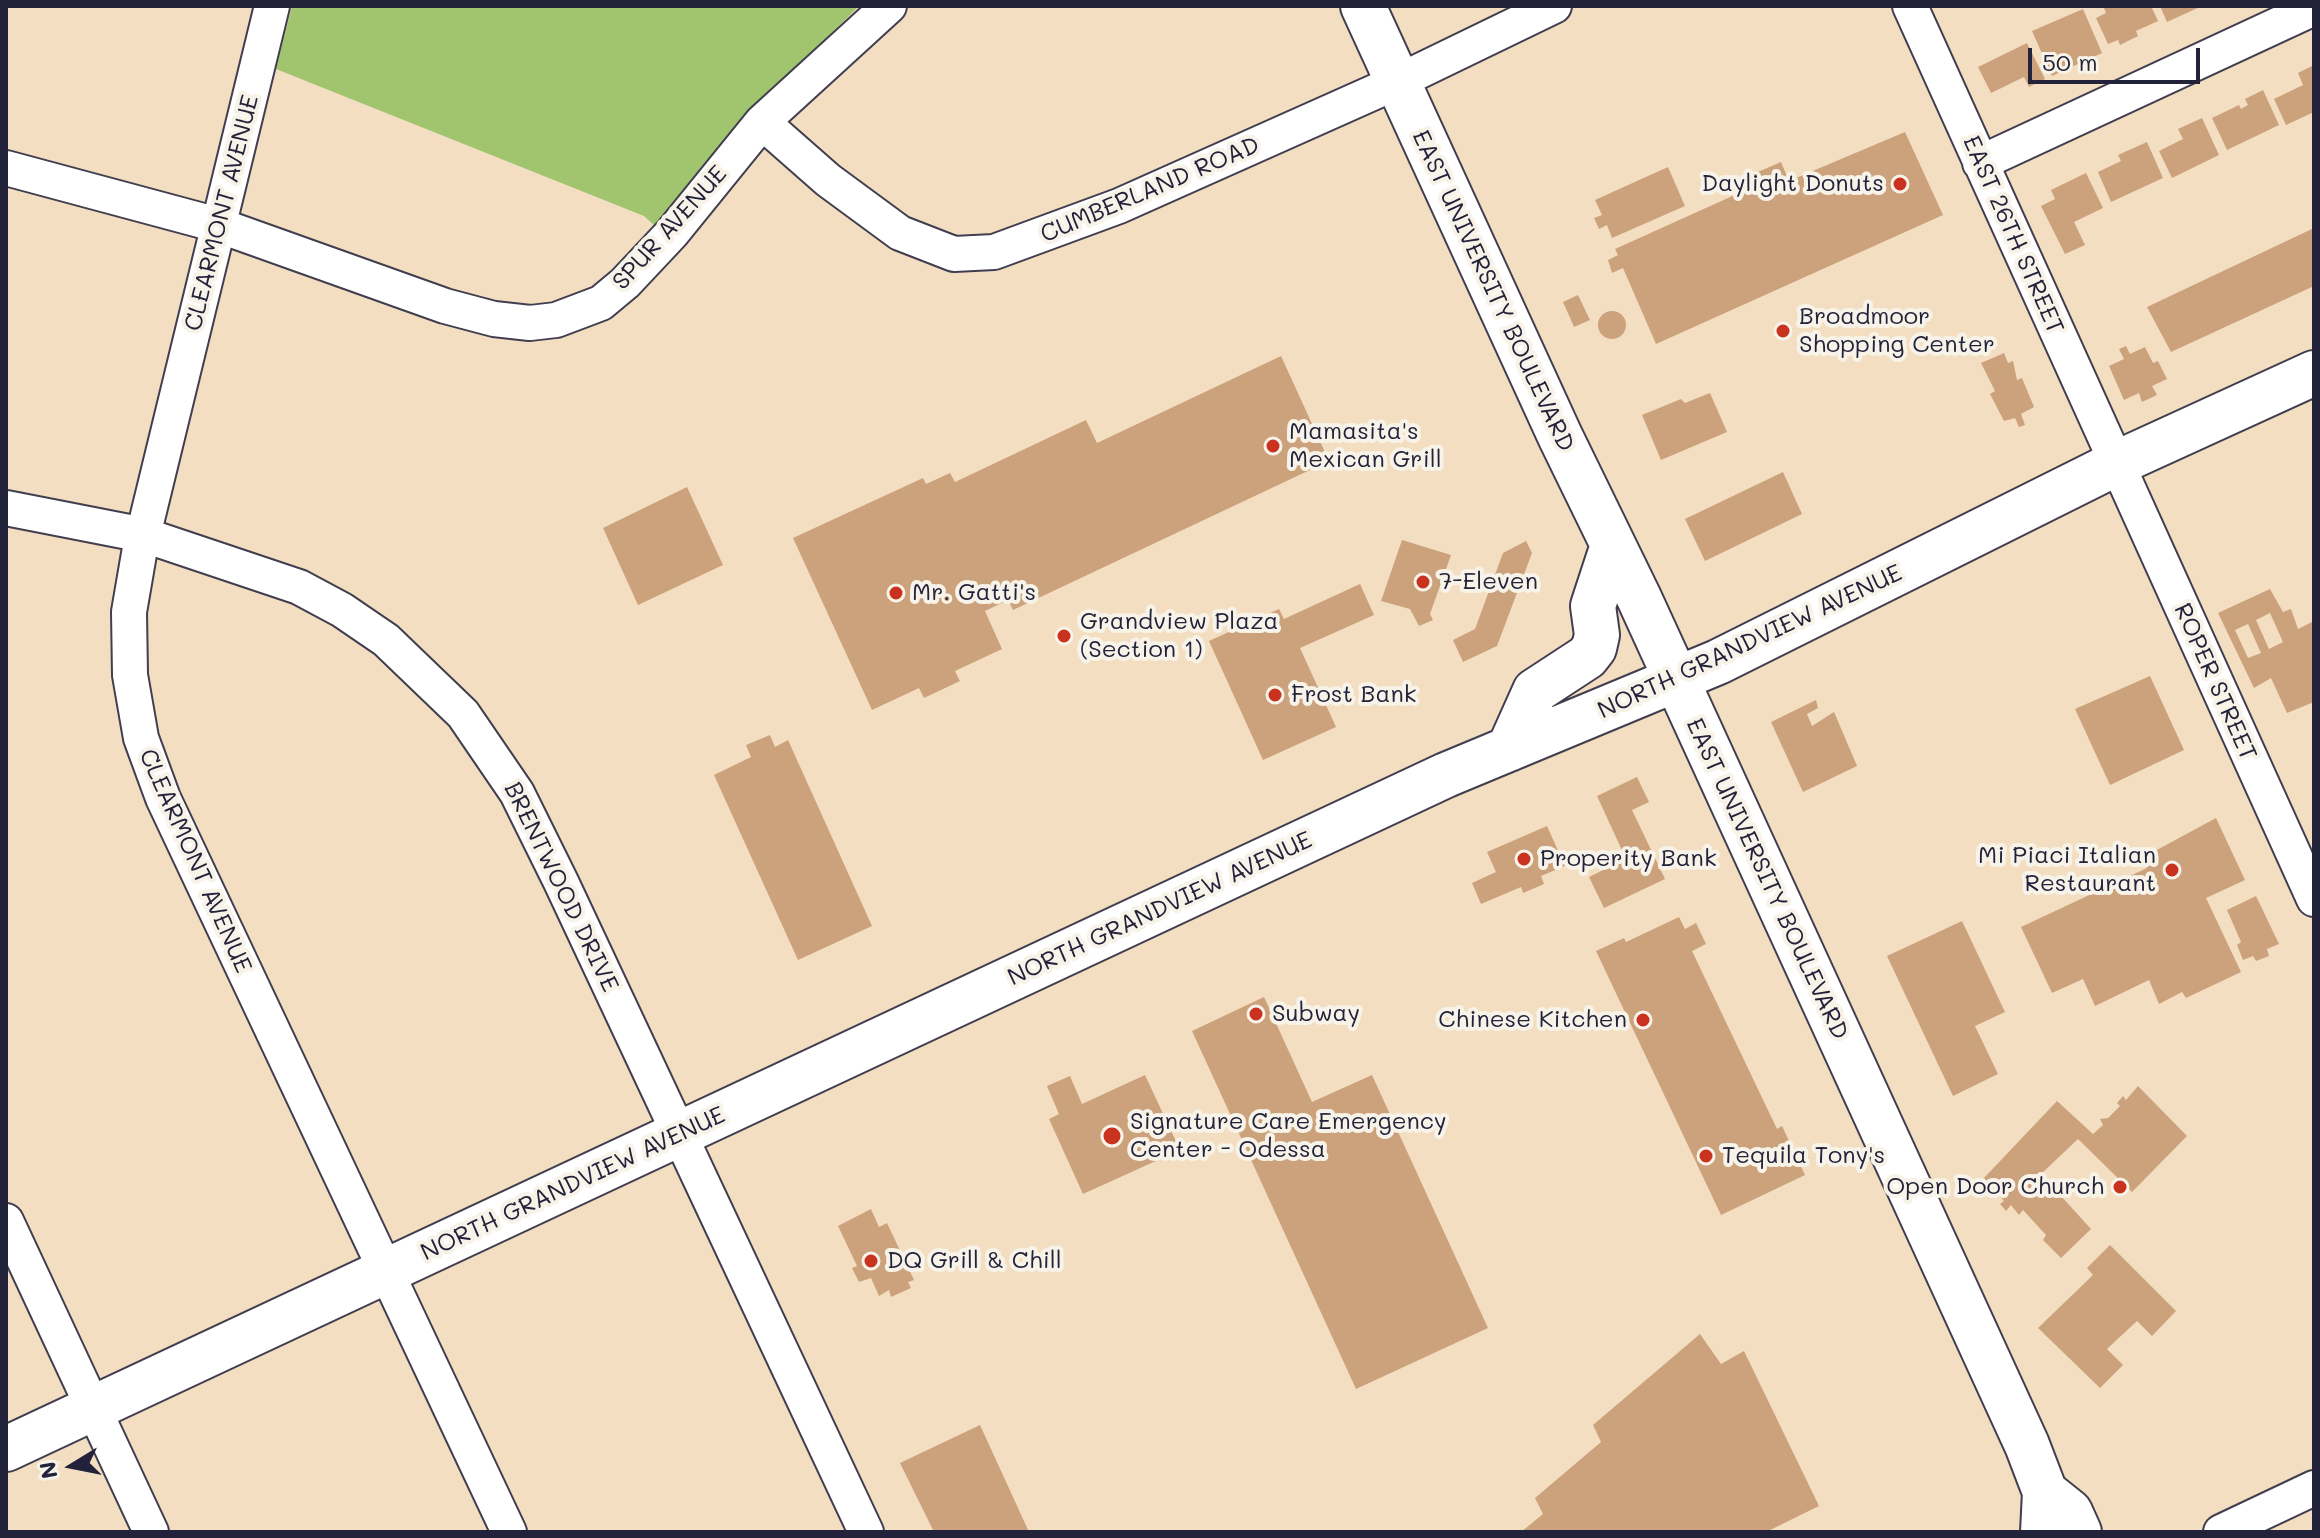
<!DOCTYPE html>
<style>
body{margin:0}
#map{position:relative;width:2320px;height:1538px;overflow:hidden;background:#f3dec1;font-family:Mali,sans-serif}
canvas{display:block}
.frame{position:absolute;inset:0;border:8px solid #22223b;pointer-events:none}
.north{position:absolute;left:32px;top:1426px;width:80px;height:80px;-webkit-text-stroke:6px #f7f3e8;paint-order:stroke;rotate:260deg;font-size:22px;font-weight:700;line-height:32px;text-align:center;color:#22223b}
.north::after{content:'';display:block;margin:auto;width:28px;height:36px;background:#22223b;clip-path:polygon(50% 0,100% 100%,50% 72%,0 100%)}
.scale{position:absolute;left:2028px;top:48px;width:172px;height:36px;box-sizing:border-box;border:4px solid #22223b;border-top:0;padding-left:10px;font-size:24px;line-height:28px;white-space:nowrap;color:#22223b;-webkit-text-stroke:6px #f7f3e8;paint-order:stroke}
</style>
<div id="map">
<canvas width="2320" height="1538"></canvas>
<div class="frame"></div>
<div class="north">N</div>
<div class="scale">50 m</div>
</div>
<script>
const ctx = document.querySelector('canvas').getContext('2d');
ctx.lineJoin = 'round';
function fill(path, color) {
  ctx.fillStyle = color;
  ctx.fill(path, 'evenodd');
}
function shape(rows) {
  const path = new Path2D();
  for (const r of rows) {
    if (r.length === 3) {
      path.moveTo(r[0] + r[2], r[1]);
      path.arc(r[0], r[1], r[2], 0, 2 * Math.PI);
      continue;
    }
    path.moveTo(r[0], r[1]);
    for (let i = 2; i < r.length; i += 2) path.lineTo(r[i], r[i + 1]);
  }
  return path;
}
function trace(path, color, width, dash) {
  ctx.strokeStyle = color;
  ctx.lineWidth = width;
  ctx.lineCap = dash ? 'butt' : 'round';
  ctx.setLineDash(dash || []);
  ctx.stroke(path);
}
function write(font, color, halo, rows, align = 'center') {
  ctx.font = font + ' Mali,sans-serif';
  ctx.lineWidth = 8;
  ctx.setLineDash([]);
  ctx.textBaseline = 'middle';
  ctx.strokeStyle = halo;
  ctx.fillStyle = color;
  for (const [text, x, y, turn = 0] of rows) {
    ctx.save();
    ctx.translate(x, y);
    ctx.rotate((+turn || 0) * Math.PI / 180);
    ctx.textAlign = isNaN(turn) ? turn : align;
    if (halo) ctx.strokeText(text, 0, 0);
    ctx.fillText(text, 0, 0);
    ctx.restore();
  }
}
fill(shape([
 [292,6,859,6,739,124,655,226,644,216,276,69]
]), '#a1c56f');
fill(shape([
 [2103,6,2151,6,2158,21,2136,31,2138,36,2120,45,2118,40,2108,44,2096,18,2106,13],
 [2160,6,2202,6,2167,22],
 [2083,9,2102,53,2052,76,2032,31],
 [2027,43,2045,79,2029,87,2024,77,1991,93,1978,67],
 [2314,65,2314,112,2286,125,2274,99,2303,85,2298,73],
 [2263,90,2279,125,2227,150,2212,118,2239,105,2241,109,2248,105,2245,99],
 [2202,118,2219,155,2172,178,2159,151,2183,139,2178,129],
 [1905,132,1943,215,1656,344,1623,268,1612,273,1608,260,1618,255,1615,249,1748,189,1744,178,1781,162,1789,181],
 [2147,142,2163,178,2111,202,2098,172,2121,161,2118,155],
 [1668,167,1685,206,1612,238,1607,225,1599,229,1594,218,1602,215,1595,200],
 [2086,173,2103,208,2074,222,2085,245,2065,254,2041,206,2055,199,2051,190],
 [2314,228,2314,286,2171,352,2147,307],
 [1578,295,1590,320,1574,327,1563,302],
 [1612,325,14],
 [2126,346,2130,354,2145,347,2153,363,2158,361,2167,379,2152,386,2157,395,2142,402,2139,393,2124,400,2109,366,2124,359,2119,349],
 [2004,353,2008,363,2013,361,2017,380,2022,378,2034,407,2021,414,2025,425,2019,427,2015,418,2004,421,1990,394,1995,391,1981,363],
 [1281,356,1329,461,1013,610,1008,600,985,611,1002,649,955,671,960,681,924,698,919,688,872,710,793,538,923,478,926,484,950,473,955,482,1086,420,1097,443],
 [1710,393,1727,432,1661,460,1642,415,1681,399,1685,403],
 [1783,472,1802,514,1705,561,1685,519],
 [687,487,723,565,638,605,603,528],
 [1402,540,1451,555,1430,614,1433,620,1419,626,1410,609,1381,601],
 [1526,541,1532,553,1497,646,1463,662,1453,640,1475,629,1503,553],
 [1360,584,1374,615,1300,648,1336,727,1263,760,1209,641,1279,609,1284,619],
 [2270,589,2283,612,2291,609,2298,629,2314,621,2314,702,2287,713,2271,678,2254,688,2218,613],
 [2270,613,2283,642,2269,649,2256,620],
 [2248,624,2261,653,2248,658,2235,630],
 [2150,676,2184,750,2110,785,2075,709],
 [1816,700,1818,708,1807,714,1812,726,1834,712,1857,766,1803,792,1771,722],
 [770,735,775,747,788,740,872,926,798,960,714,775,751,757,746,745],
 [1637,777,1649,802,1632,810,1665,879,1604,908,1589,877,1626,859,1597,796],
 [2216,818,2245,880,2206,898,2241,972,2186,998,2182,992,2159,1004,2149,980,2095,1006,2083,979,2052,993,2021,927,2147,868,2142,858],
 [1547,826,1565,866,1541,876,1544,884,1523,893,1521,887,1481,904,1472,883,1496,872,1487,852],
 [2256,896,2279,944,2267,949,2269,956,2256,961,2253,956,2243,960,2237,945,2241,942,2227,910],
 [1679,917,1685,929,1696,923,1706,944,1692,951,1777,1129,1782,1126,1805,1175,1721,1215,1596,951,1624,938,1626,942],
 [1962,921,2005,1012,1975,1026,1998,1074,1953,1096,1887,956],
 [1264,997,1312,1102,1372,1075,1488,1328,1356,1389,1192,1031],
 [1145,1075,1180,1150,1083,1194,1049,1119,1059,1114,1047,1086,1070,1076,1082,1104],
 [2138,1086,2187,1136,2132,1192,2078,1139,2041,1174,2091,1229,2061,1258,2043,1240,2046,1235,2023,1210,2019,1215,2011,1205,2006,1211,2000,1204,2004,1201,1984,1178,2057,1101,2093,1134,2103,1125,2100,1119,2108,1118,2120,1106,2117,1103,2123,1096,2126,1100],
 [871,1209,879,1227,887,1223,914,1280,908,1282,911,1288,891,1297,889,1290,879,1296,871,1278,859,1282,852,1268,857,1266,838,1226],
 [2110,1245,2176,1311,2152,1336,2137,1321,2107,1349,2123,1365,2100,1388,2038,1328,2093,1275,2087,1268],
 [1700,1334,1721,1364,1744,1351,1819,1506,1766,1532,1521,1532,1543,1514,1535,1498,1601,1442,1593,1425],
 [980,1425,1029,1532,934,1532,900,1463]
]), '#cca27d');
const minor = shape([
 [272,6,140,548,129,612,130,675,141,738,163,798,509,1532],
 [1910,6,2314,899],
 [762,122,828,180,900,233,954,254,994,252,1119,206,1397,82,1554,6],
 [1980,163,2314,8],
 [6,168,218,225,445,306,494,319,530,323,556,320,601,303,625,283,672,233,762,122,889,6],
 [6,508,144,535,299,587,342,610,386,640,463,714,517,793,561,882,866,1532],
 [6,1221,151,1532],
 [2221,1532,2314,1488]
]);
const major = shape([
 [1363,6,1560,436,1639,598,2027,1445,2045,1492,2043,1532],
 [1509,749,1535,691,1587,657,1594,648,1597,635,1593,606,1613,545],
 [6,1449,1446,775,1718,662,2115,464,2314,373],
 [2045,1492,2070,1512,2079,1532]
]);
trace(minor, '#413e4f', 38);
trace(major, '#413e4f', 48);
trace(minor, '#fff', 34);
trace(major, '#fff', 44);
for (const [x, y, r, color] of [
 [1900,184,8,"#c8321e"],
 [1783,331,8,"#c8321e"],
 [1273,446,8,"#c8321e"],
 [1423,582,8,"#c8321e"],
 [896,593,8,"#c8321e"],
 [1064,636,8,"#c8321e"],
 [1275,695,8,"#c8321e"],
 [1524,859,8,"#c8321e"],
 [2172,870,8,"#c8321e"],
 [1256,1014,8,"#c8321e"],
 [1643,1020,8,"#c8321e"],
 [1112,1136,10,"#c8321e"],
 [1706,1156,8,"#c8321e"],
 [2120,1187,8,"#c8321e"],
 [871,1261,8,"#c8321e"]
]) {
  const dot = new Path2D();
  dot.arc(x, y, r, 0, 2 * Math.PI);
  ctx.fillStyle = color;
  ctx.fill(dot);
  trace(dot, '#f7f3e8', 3);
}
write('24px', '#22223b', '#f7f3e8', [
 ["Daylight Donuts",1884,184,"right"],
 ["Broadmoor",1799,317],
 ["Shopping Center",1799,345],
 ["Mamasita's",1289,432],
 ["Mexican Grill",1289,460],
 ["7-Eleven",1439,582],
 ["Mr. Gatti's",912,593],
 ["Grandview Plaza",1080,622],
 ["(Section 1)",1080,650],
 ["Frost Bank",1291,695],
 ["Mi Piaci Italian",2156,856,"right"],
 ["Restaurant",2156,884,"right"],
 ["Properity Bank",1540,859],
 ["Subway",1272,1014],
 ["Chinese Kitchen",1627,1020,"right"],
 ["Signature Care Emergency",1130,1122],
 ["Center - Odessa",1130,1150],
 ["Tequila Tony's",1722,1156],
 ["Open Door Church",2104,1187,"right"],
 ["DQ Grill & Chill",887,1261]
], 'left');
write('24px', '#22223b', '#f7f3e8', [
 ["CUMBERLAND ROAD",1150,190,-23],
 ["CLEARMONT AVENUE",222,213,-76],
 ["SPUR AVENUE",670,228,-48],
 ["EAST 26TH STREET",2013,235,66],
 ["EAST UNIVERSITY BOULEVARD",1493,291,65],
 ["NORTH GRANDVIEW AVENUE",1750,642,-25],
 ["ROPER STREET",2215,682,66],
 ["CLEARMONT AVENUE",195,861,66],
 ["EAST UNIVERSITY BOULEVARD",1767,879,65],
 ["BRENTWOOD DRIVE",561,887,64],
 ["NORTH GRANDVIEW AVENUE",1160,909,-25],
 ["NORTH GRANDVIEW AVENUE",573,1184,-25]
]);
</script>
